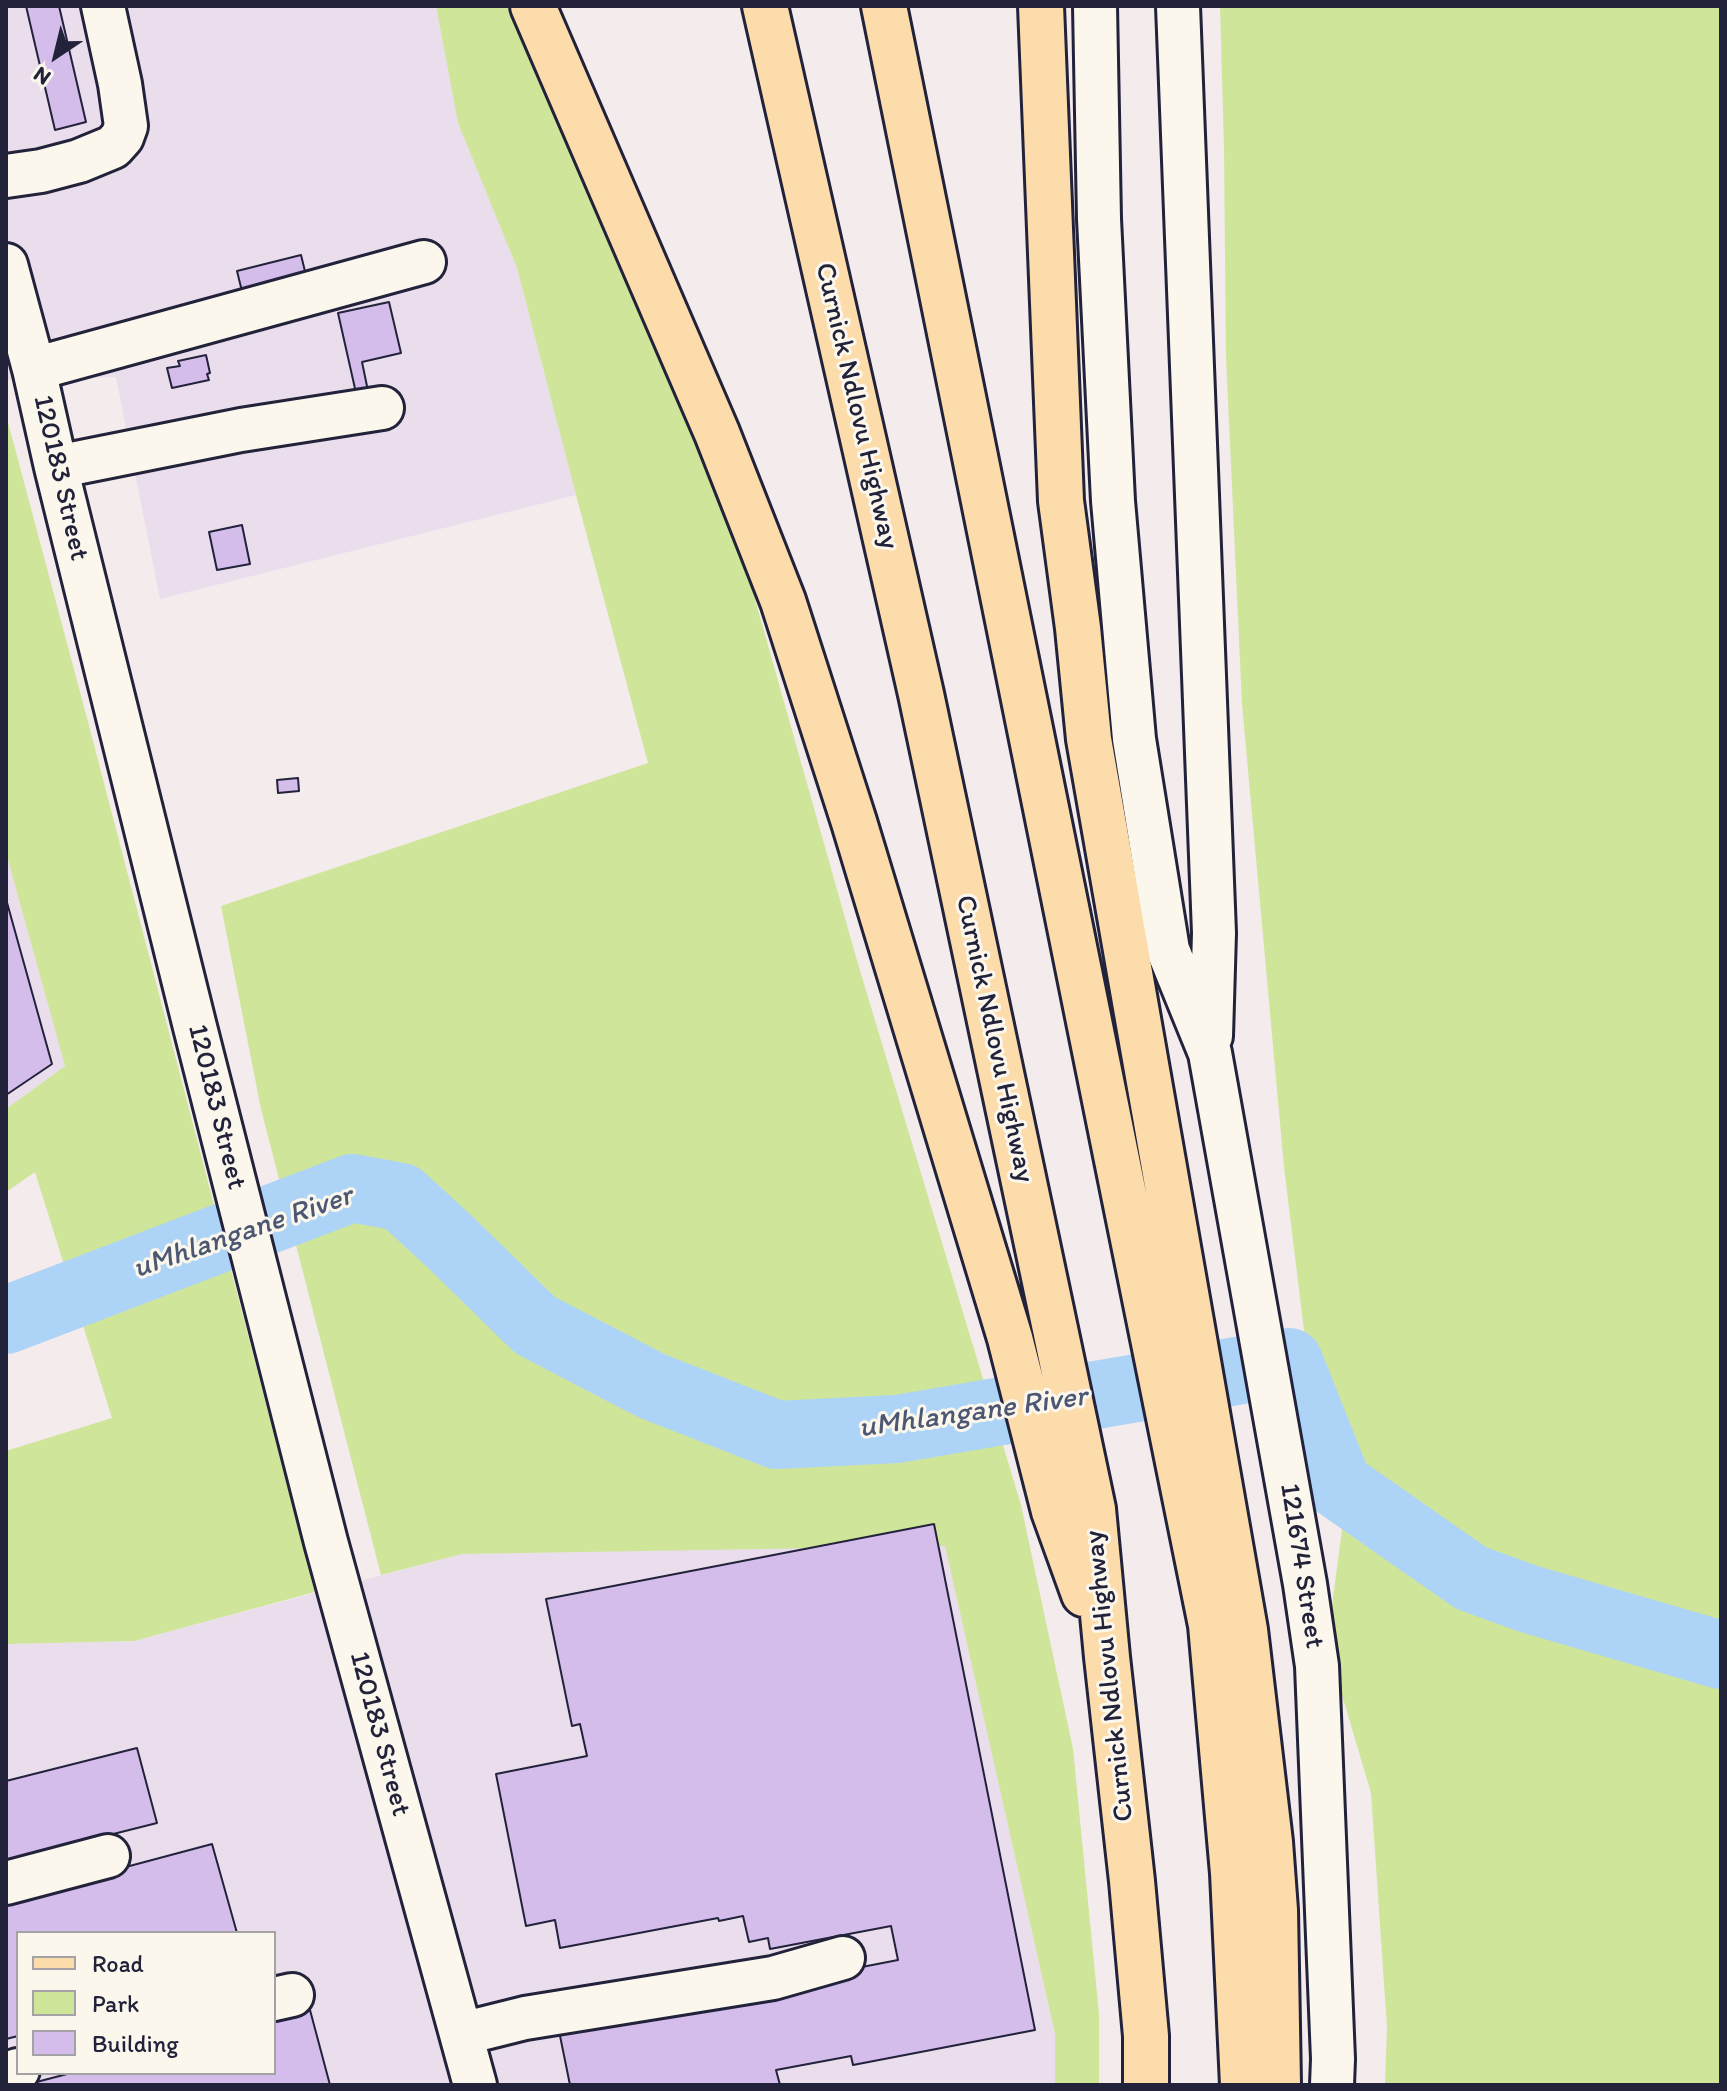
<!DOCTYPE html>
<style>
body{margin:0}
#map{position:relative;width:1727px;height:2091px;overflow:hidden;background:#f3ebec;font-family:Itim,sans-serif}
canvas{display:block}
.frame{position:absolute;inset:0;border:8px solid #22223b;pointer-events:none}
.legend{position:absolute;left:16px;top:1931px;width:260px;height:144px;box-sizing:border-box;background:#fbf7ec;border:2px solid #a4a2a5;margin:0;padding:10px 14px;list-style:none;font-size:24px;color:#22223b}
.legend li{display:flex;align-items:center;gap:16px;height:40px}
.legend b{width:40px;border:2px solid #a4a2a5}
.north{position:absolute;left:16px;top:16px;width:80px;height:80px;-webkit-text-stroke:6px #fbf7ec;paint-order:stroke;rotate:215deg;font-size:22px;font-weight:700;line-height:32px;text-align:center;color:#22223b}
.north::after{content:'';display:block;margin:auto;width:28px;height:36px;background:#22223b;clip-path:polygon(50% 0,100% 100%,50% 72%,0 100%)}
</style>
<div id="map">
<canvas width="1727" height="2091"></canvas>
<div class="frame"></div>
<ul class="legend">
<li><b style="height:10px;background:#fddcac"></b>Road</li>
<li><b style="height:22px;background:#cee59a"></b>Park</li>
<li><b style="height:22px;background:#d4bceb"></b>Building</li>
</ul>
<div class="north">N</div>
</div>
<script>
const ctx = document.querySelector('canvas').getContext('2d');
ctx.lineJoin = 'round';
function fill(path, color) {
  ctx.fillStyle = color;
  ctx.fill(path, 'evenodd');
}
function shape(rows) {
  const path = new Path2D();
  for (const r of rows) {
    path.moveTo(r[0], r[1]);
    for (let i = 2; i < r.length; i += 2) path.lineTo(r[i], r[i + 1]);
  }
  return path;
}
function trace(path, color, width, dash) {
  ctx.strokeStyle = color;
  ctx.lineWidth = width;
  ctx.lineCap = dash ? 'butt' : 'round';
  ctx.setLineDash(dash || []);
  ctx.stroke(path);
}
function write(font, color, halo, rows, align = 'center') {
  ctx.font = font + ' Itim,sans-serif';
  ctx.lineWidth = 6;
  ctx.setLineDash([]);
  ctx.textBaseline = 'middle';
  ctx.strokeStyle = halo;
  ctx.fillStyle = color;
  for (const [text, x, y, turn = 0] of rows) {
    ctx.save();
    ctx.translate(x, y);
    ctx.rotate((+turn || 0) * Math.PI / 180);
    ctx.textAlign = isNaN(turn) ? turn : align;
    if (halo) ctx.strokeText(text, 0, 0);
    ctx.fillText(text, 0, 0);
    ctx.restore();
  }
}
fill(shape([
 [6,6,436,6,458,123,517,268,576,495,160,599,116,377,6,380],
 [6,853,65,1066,6,1109],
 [945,1545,1055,2035,1055,2085,6,2085,6,1644,134,1641,462,1554],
 [18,1933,274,1933,274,2073,18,2073]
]), '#eaddec');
fill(shape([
 [436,6,507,6,659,350,743,557,858,964,1021,1505,1073,1749,1099,2014,1099,2085,1055,2085,1055,2034,945,1546,462,1554,381,1575,261,1109,221,906,648,763,576,495,517,268,458,123],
 [1220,6,1721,6,1721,2085,1385,2085,1387,2027,1371,1793,1327,1644,1350,1469,1298,1356,1298,1342,1304,1330,1284,1167,1242,704,1226,357,1224,148],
 [6,415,88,722,315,1592,134,1641,6,1644,6,1451,112,1418,35,1172,6,1192,6,1109,65,1066,6,853]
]), '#cee59a');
trace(shape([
 [6,1320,352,1188,401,1197,448,1240,535,1325,652,1386,777,1435,897,1429,1289,1362,1338,1485,1471,1578,1529,1599,1721,1655]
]), '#add4f7', 68);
const building = shape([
 [26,6,59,6,86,122,55,130,26,6],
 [301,255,314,308,250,324,237,271,301,255],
 [389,302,401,353,362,362,368,391,356,393,338,313,389,302],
 [206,355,210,373,207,374,209,380,172,388,167,368,180,366,178,361,206,355],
 [242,525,250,564,217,570,209,532,242,525],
 [298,778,299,791,278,793,277,780,298,778],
 [6,899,52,1064,6,1095,6,899],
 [934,1524,1035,2030,853,2065,851,2056,776,2070,780,2085,570,2085,558,2026,898,1960,891,1926,770,1949,768,1938,749,1942,743,1916,719,1921,718,1918,560,1948,555,1920,526,1926,496,1774,587,1756,580,1724,572,1726,546,1599,934,1524],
 [137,1748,157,1823,6,1861,6,1781,137,1748],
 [212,1844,237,1933,18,1933,18,2036,6,2039,6,1899,212,1844],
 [310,2010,330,2085,25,2085,71,2073,274,2073,274,2019,310,2010]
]);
fill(building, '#d4bceb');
trace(building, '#22223b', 2);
const minor = shape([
 [1095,6,1099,219,1113,501,1134,739,1168,950,1210,1053,1305,1584,1317,1666,1333,2059,1332,2085],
 [1178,6,1214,933,1211,1036],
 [6,176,41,171,79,161,113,147,122,137,126,126,120,84,103,6],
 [6,265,34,369,56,467,195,1027,326,1542,475,2085],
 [34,369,424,262],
 [56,467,241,430,382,408],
 [6,1883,108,1856],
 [274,1999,292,1995],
 [461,2034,525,2018,773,1978,843,1958],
 [6,2074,18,2070]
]);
const major = shape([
 [533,6,717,433,783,601,854,822,1010,1338,1054,1511,1084,1594],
 [765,6,921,694,1093,1509,1107,1657,1132,1881,1146,2036,1146,2085],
 [884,6,1211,1625,1233,1873,1243,2085],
 [1041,6,1061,501,1078,628,1089,739,1245,1630,1270,1842,1275,1910,1278,2085]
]);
trace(minor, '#22223b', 48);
trace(major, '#22223b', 50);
trace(minor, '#fbf7ec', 42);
trace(major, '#fddcac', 44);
write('28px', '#22223b', '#fbf7ec', [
 ["Curnick Ndlovu Highway",856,406,77],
 ["120183 Street",60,478,77],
 ["Curnick Ndlovu Highway",994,1039,78],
 ["120183 Street",216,1107,76],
 ["121674 Street",1301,1566,81],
 ["Curnick Ndlovu Highway",1110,1676,-96],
 ["120183 Street",379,1734,75]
]);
write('italic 30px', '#4c5773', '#fbf7ec', [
 ["uMhlangane River",243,1233,-19],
 ["uMhlangane River",973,1413,-8]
]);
</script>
